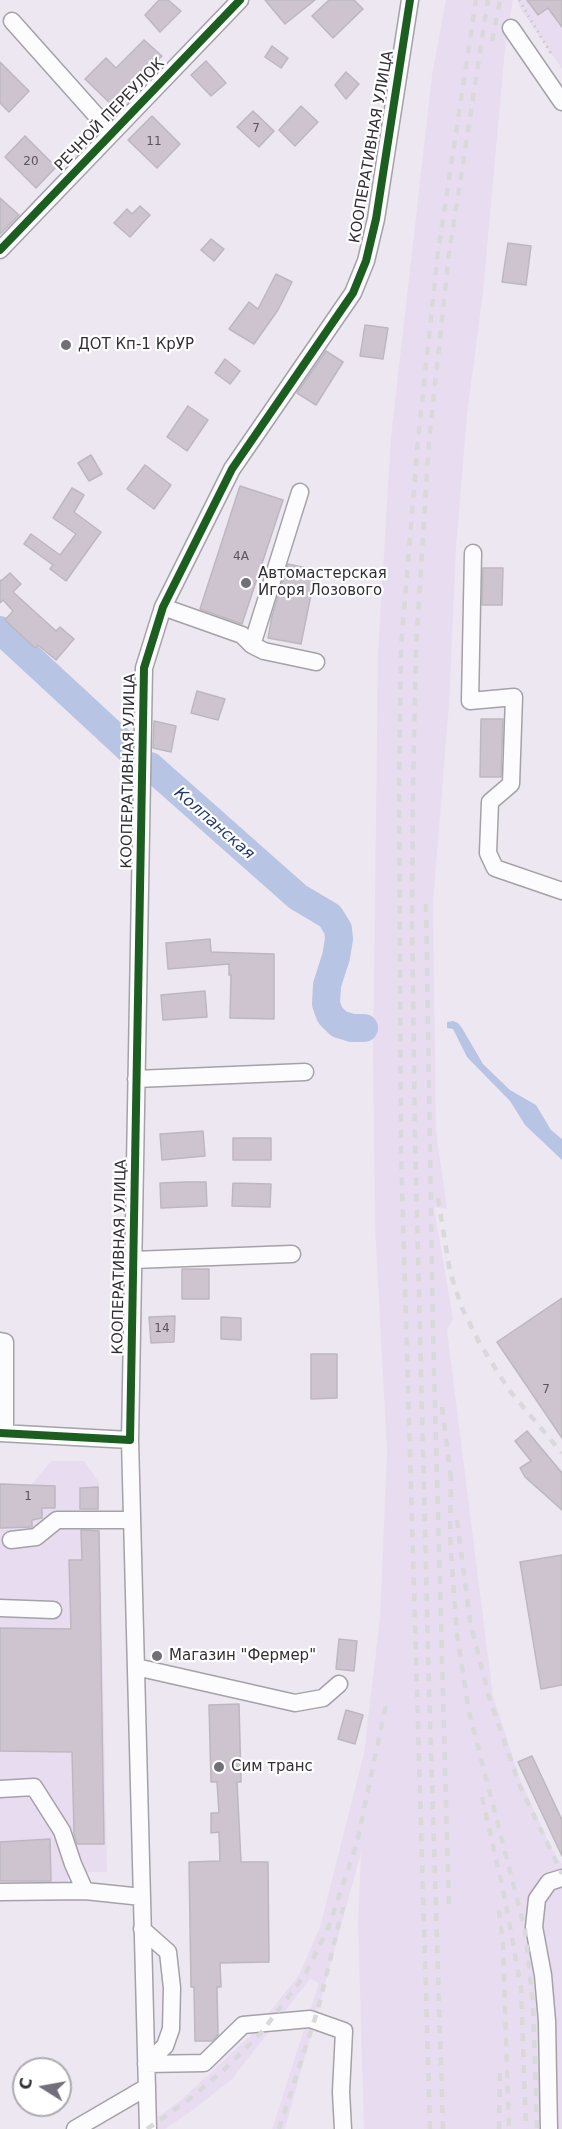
<!DOCTYPE html>
<meta charset="utf-8">
<style>
body{margin:0}
#map{position:relative;width:562px;height:2129px;overflow:hidden;background:#ede7f2;font-family:"DejaVu Sans",sans-serif}
canvas{display:block}
.north{position:absolute;left:12px;top:2057px;width:60px;height:60px;box-sizing:border-box;background:#fff;border:2px solid #adabaf;border-radius:50%;rotate:281deg;font-size:16px;font-weight:700;line-height:24px;text-align:center;color:#322e36}
.north::after{content:'';display:block;margin:auto;width:21px;height:27px;background:#736f78;clip-path:polygon(50% 0,100% 100%,50% 72%,0 100%)}
</style>
<div id="map">
<canvas width="562" height="2129"></canvas>
<div class="north">С</div>
</div>
<script>
const ctx = document.querySelector('canvas').getContext('2d');
ctx.lineJoin = 'round';
function fill(path, color) {
  ctx.fillStyle = color;
  ctx.fill(path, 'evenodd');
}
function shape(rows) {
  const path = new Path2D();
  for (const r of rows) {
    path.moveTo(r[0], r[1]);
    for (let i = 2; i < r.length; i += 2) path.lineTo(r[i], r[i + 1]);
  }
  return path;
}
function trace(path, color, width, dash) {
  ctx.strokeStyle = color;
  ctx.lineWidth = width;
  ctx.lineCap = dash ? 'butt' : 'round';
  ctx.setLineDash(dash || []);
  ctx.stroke(path);
}
function write(font, color, halo, rows, align = 'center') {
  ctx.font = font + ' "DejaVu Sans",sans-serif';
  ctx.lineWidth = 4.5;
  ctx.setLineDash([]);
  ctx.textBaseline = 'middle';
  ctx.strokeStyle = halo;
  ctx.fillStyle = color;
  for (const [text, x, y, turn = 0] of rows) {
    ctx.save();
    ctx.translate(x, y);
    ctx.rotate((+turn || 0) * Math.PI / 180);
    ctx.textAlign = isNaN(turn) ? turn : align;
    if (halo) ctx.strokeText(text, 0, 0);
    ctx.fillText(text, 0, 0);
    ctx.restore();
  }
}
fill(shape([
 [446,0,513,0,506,38,483,292,467,415,456,548,449,706,433,902,436,1131,447,1209,434,1207,453,1319,447,1330,493,1696,521,1782,552,1849,562,1865,562,2129,364,2129,358,1921,361,1853,285,2129,272,2129,319,1983,310,1979,232,2079,193,2110,165,2129,141,2129,181,2100,251,2035,299,1975,320,1927,364,1753,380,1617,387,1452,375,1227,373,1055,378,651,391,437,432,75],
 [518,0,562,0,562,69,520,8],
 [51,1461,84,1461,99,1482,107,1872,68,1872,67,1900,0,1899,0,1483,31,1485]
]), '#e8ddf0');
fill(shape([
 [453,1021,458,1023,462,1028,483,1064,510,1090,536,1105,551,1130,562,1139,562,1160,525,1125,510,1101,467,1057,453,1029,447,1028,447,1022]
]), '#b8c4e3');
trace(shape([
 [0,630,134,754],
 [150,766,298,897,330,916,338,929,339,939,336,957,327,985,326,1004,330,1015,339,1024,352,1028,364,1028]
]), '#b8c4e3', 28);
const building = shape([
 [159,0,168,0,181,11,160,32,145,15,159,0],
 [265,0,315,0,285,24,265,0],
 [329,0,354,0,363,9,333,38,312,16,329,0],
 [527,0,562,0,562,27,548,8,538,15,527,0],
 [144,40,162,56,133,85,137,88,116,109,85,79,106,58,116,68,144,40],
 [272,46,288,58,281,68,265,57,272,46],
 [206,61,226,83,211,96,191,75,206,61],
 [0,62,29,91,9,112,0,103,0,62],
 [346,72,359,84,346,99,335,85,346,72],
 [301,106,318,122,295,146,279,130,301,106],
 [253,111,274,131,259,147,237,127,253,111],
 [152,116,180,144,157,168,128,140,152,116],
 [25,136,56,167,36,188,5,157,25,136],
 [0,198,19,215,0,234,0,198],
 [140,206,150,215,130,237,114,223,127,209,132,214,140,206],
 [211,239,224,249,214,261,201,250,211,239],
 [508,243,531,246,526,285,502,282,508,243],
 [276,274,292,282,278,310,254,344,229,329,249,302,258,309,276,274],
 [365,325,388,328,383,359,360,356,365,325],
 [326,351,343,362,316,405,297,393,326,351],
 [225,359,240,371,230,384,215,373,225,359],
 [188,406,208,420,187,451,167,437,188,406],
 [91,455,102,474,89,481,78,463,91,455],
 [145,465,171,485,154,509,127,489,145,465],
 [240,486,283,500,242,624,200,609,240,486],
 [72,488,84,495,74,512,101,532,66,581,50,569,53,565,24,544,31,534,60,555,76,534,53,518,72,488],
 [288,564,316,570,301,644,268,638,272,616,288,564],
 [483,568,503,568,502,605,482,605,483,568],
 [10,573,21,584,13,592,56,631,60,627,74,639,56,660,38,645,35,648,5,620,13,611,3,600,0,603,0,580,1,581,10,573],
 [197,691,225,699,218,720,191,713,197,691],
 [481,719,503,719,501,777,480,777,481,719],
 [154,721,176,726,171,752,153,748,154,721],
 [210,939,211,952,274,954,274,1019,230,1018,231,975,229,975,229,964,168,969,166,943,210,939],
 [205,991,207,1017,163,1020,161,995,205,991],
 [203,1131,205,1156,162,1160,160,1134,203,1131],
 [233,1138,271,1138,271,1160,233,1160,233,1138],
 [185,1182,206,1182,207,1206,161,1208,160,1183,185,1182],
 [233,1183,271,1184,270,1207,232,1206,233,1183],
 [182,1269,209,1269,209,1299,182,1299,182,1269],
 [562,1298,562,1438,497,1342,562,1298],
 [175,1316,174,1342,151,1343,149,1317,175,1316],
 [221,1317,241,1318,241,1340,221,1339,221,1317],
 [311,1354,337,1354,337,1398,311,1399,311,1354],
 [527,1431,562,1473,562,1510,525,1477,520,1468,531,1461,515,1441,527,1431],
 [0,1484,55,1486,55,1508,42,1508,42,1518,32,1520,32,1527,0,1528,0,1484],
 [98,1487,98,1509,80,1509,80,1488,98,1487],
 [81,1530,99,1531,104,1844,77,1844,74,1833,72,1752,0,1751,0,1628,71,1629,69,1560,82,1560,81,1530],
 [562,1555,562,1685,541,1689,520,1562,562,1555],
 [339,1639,357,1641,354,1671,336,1669,339,1639],
 [239,1704,241,1782,237,1782,241,1862,268,1862,269,1962,220,1963,221,1987,217,1987,218,2035,212,2041,195,2041,194,1987,191,1987,189,1862,220,1861,219,1832,211,1833,211,1813,219,1813,217,1782,211,1782,209,1705,239,1704],
 [346,1710,363,1715,355,1744,338,1739,346,1710],
 [532,1756,562,1820,562,1856,518,1762,532,1756],
 [50,1839,51,1881,0,1881,0,1842,50,1839]
]);
fill(building, '#cdc4d0');
trace(building, '#bdb8bf', 1.5);
const minor = shape([
 [12,21,111,132],
 [511,28,562,102],
 [0,250,240,0],
 [473,553,470,701,514,697,511,784,490,802,488,853,495,868,562,891],
 [163,607,242,635,252,645,300,492],
 [252,645,264,651,316,662],
 [136,1079,305,1072],
 [133,1260,292,1254],
 [0,1341,5,1342,5,1433],
 [0,1433,130,1440],
 [11,1540,36,1537,57,1520,132,1520],
 [0,1608,53,1610],
 [136,1667,295,1703,323,1698,339,1684],
 [0,1789,34,1787,62,1831,73,1864,85,1891,142,1897],
 [0,1892,85,1891],
 [142,1929,168,1952,172,1988,171,2029,165,2046,146,2064],
 [146,2064,204,2063,243,2025,310,2019,344,2031,341,2092,343,2129],
 [75,2129,147,2087],
 [148,2129,130,1440,144,668,163,607,232,469,353,293,366,261,376,219,410,0],
 [549,2129,547,2021,543,1975,534,1927,537,1899,549,1882,562,1878]
]);
trace(minor, '#a5a1a8', 19);
trace(shape([
 [519,0,550,52,546,54]
]), '#cbc9cc', 3, [1.5, 4.5]);
trace(minor, '#fcfbfd', 16);
trace(shape([
 [492,41,500,0],
 [426,904,433,1332,449,1910],
 [438,1198,450,1272,462,1308,480,1344,509,1390,562,1453],
 [442,1407,451,1479],
 [451,1473,450,1538,457,1635,469,1712,525,1930,533,2003,537,2129],
 [457,1520,470,1621,489,1697,519,1784,562,1874],
 [482,1797,505,1899,521,1988,526,2129],
 [499,1910,503,1945,509,2129],
 [147,2129,187,2101,225,2069,261,2033,305,1975,329,1926,357,1843,386,1704],
 [279,2129,318,2009,343,1907],
 [430,2129,401,1151,399,787,401,647,418,440,438,252,476,0],
 [443,2129,429,1688,415,1137,412,919,413,787,416,647,429,441,449,254,488,0],
 [499,2129,500,2072]
]), '#d9d8db', 4.5, [8, 8]);
trace(shape([
 [0,250,240,0],
 [0,1433,130,1440,144,668,163,607,232,469,353,293,366,261,376,219,410,0]
]), '#1b5e20', 8);
for (const [x, y, r, color] of [
 [66,345,6,"#736f78"],
 [246,583,6,"#736f78"],
 [157,1656,6,"#736f78"],
 [219,1767,6,"#736f78"]
]) {
  const dot = new Path2D();
  dot.arc(x, y, r, 0, 2 * Math.PI);
  ctx.fillStyle = color;
  ctx.fill(dot);
  trace(dot, '#fff', 2);
}
write('12px', '#59545c', null, [
 ["7",256,129],
 ["11",154,142],
 ["20",31,162],
 ["4А",241,557],
 ["14",162,1329],
 ["7",546,1390],
 ["1",28,1497]
]);
write('15px', '#322e36', '#fff', [
 ["РЕЧНОЙ ПЕРЕУЛОК",110,115,-46],
 ["КООПЕРАТИВНАЯ УЛИЦА",372,147,-80],
 ["КООПЕРАТИВНАЯ УЛИЦА",129,771,-89],
 ["КООПЕРАТИВНАЯ УЛИЦА",120,1257,-89]
]);
write('15px', '#322e36', '#fff', [
 ["ДОТ Кп-1 КрУР",78,345],
 ["Автомастерская",258,574],
 ["Игоря Лозового",258,591],
 ["Магазин \"Фермер\"",169,1656],
 ["Сим транс",231,1767]
], 'left');
write('italic 16px', '#23396a', '#fff', [
 ["Колпанская",214,824,41]
]);
</script>
